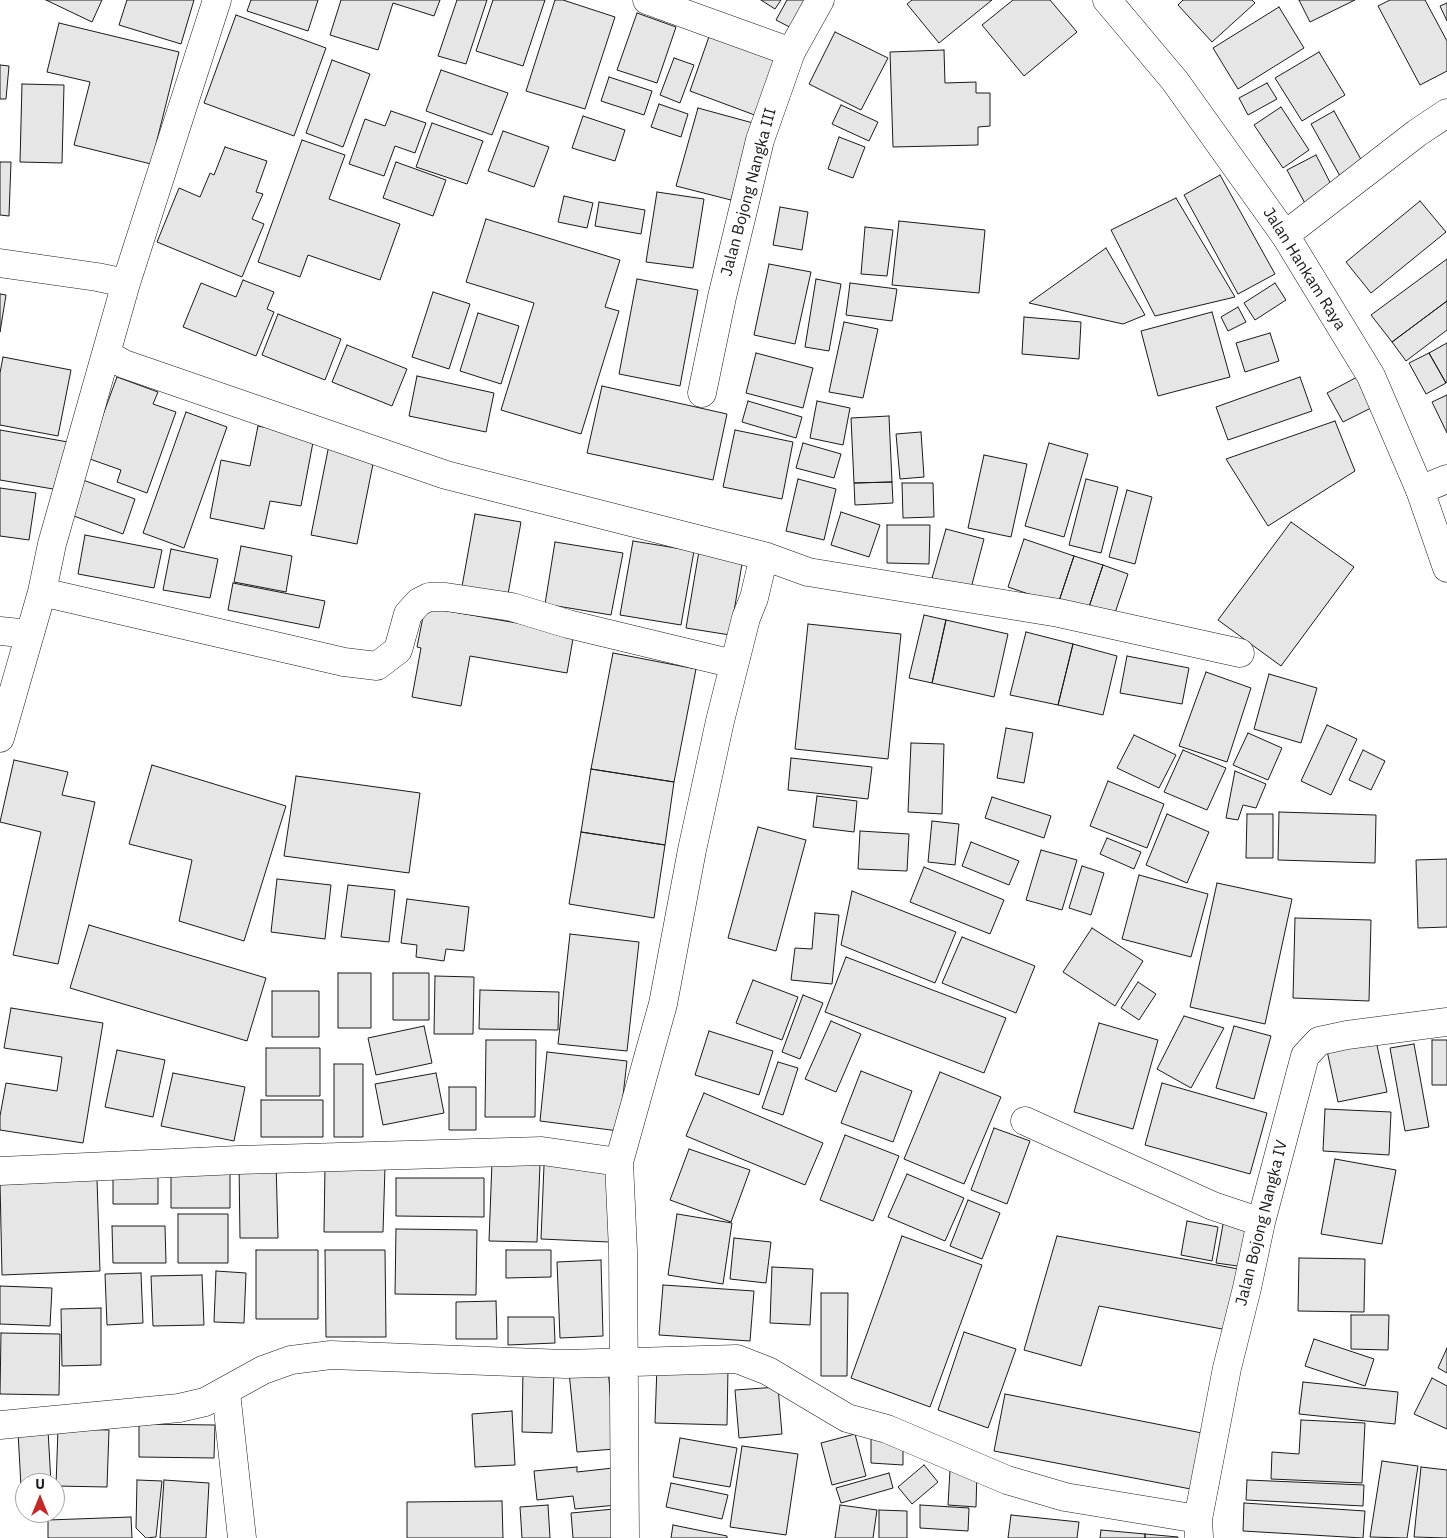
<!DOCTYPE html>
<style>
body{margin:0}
#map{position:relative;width:1447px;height:1538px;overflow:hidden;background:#fff;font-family:"IBM Plex Sans",sans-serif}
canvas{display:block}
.north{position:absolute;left:15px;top:1473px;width:50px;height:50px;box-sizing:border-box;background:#fff;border:1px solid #a3a3a3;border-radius:50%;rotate:0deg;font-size:14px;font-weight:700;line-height:20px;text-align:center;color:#1a1a1a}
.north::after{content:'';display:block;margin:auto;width:18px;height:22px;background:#c62828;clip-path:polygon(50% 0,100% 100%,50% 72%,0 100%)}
</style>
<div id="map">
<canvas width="1447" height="1538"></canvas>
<div class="north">U</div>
</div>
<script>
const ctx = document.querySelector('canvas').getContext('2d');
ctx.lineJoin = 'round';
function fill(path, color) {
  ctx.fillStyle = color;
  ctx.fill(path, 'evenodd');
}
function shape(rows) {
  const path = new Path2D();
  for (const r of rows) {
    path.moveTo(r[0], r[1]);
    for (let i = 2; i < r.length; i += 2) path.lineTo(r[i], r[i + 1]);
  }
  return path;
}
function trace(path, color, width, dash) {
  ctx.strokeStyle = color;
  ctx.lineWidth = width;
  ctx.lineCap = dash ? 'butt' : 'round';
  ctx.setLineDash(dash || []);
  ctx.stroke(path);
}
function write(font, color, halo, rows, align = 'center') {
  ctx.font = font + ' "IBM Plex Sans",sans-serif';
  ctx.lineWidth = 4;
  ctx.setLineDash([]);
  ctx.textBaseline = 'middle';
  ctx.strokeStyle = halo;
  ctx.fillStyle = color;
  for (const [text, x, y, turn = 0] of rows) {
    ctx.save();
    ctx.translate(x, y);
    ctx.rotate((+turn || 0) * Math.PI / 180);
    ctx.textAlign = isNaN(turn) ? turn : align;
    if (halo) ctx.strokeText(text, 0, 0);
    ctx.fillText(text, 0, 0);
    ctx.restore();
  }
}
const building = shape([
 [46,0,102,0,92,22,46,0],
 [127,0,194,0,181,44,119,25,127,0],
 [251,0,318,0,308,31,247,11,251,0],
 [341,0,440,0,434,16,393,3,378,50,330,35,341,0],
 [457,0,487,0,466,64,438,56,457,0],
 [493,0,545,0,523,66,476,51,493,0],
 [555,0,563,0,615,17,585,109,526,91,555,0],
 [761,0,781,0,775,9,761,0],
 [787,0,819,0,801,33,776,20,787,0],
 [912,0,992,0,939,43,907,4,912,0],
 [1013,0,1050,0,1077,32,1024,76,982,25,1013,0],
 [1183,0,1252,0,1255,3,1212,42,1178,5,1183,0],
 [1299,0,1355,0,1310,22,1299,0],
 [1390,0,1425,0,1447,41,1447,71,1420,85,1378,6,1390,0],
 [1447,3,1447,21,1440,6,1447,3],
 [1279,7,1304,48,1238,89,1213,48,1279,7],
 [637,13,676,27,657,83,617,70,637,13],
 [236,15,326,48,294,136,204,103,236,15],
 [59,23,179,52,151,164,74,145,90,82,47,72,59,23],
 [712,28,783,54,760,117,690,91,712,28],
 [835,32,888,58,861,110,809,84,835,32],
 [944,50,945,83,976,82,976,93,990,93,990,126,978,127,978,145,893,147,890,52,944,50],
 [1319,52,1345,95,1302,121,1275,78,1319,52],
 [674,58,694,65,680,103,660,95,674,58],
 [332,60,370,74,343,147,306,133,332,60],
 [0,65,9,66,6,99,0,99,0,65],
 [441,70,508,93,492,135,426,111,441,70],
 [609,77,652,91,644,115,601,101,609,77],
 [1267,83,1277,99,1248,115,1239,98,1267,83],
 [22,84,64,85,62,163,20,162,22,84],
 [659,104,688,114,681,137,651,127,659,104],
 [841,105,878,122,869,141,832,124,841,105],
 [1281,107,1309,150,1283,168,1254,125,1281,107],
 [698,108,753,123,731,200,676,186,698,108],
 [391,111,426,123,415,153,395,146,384,176,349,164,365,119,385,126,391,111],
 [1334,111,1363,163,1340,176,1311,124,1334,111],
 [583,116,625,130,615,161,572,148,583,116],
 [432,123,483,141,467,184,416,167,432,123],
 [503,131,549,147,534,187,488,171,503,131],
 [839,137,865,147,853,178,828,169,839,137],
 [302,140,345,155,329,199,400,224,380,280,308,255,300,277,258,262,302,140],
 [225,147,267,161,256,192,263,194,252,219,264,224,242,277,157,242,179,188,200,197,210,173,214,175,225,147],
 [1316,155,1335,192,1307,207,1287,170,1316,155],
 [0,162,11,162,9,216,0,215,0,162],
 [396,162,446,180,433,216,383,198,396,162],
 [1220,175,1275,274,1238,294,1184,195,1220,175],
 [657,192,704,199,693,268,646,262,657,192],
 [564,196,593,203,587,228,558,222,564,196],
 [1176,198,1235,297,1155,316,1111,230,1176,198],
 [1420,201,1446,232,1371,293,1346,262,1420,201],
 [599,202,645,210,641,234,595,226,599,202],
 [780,207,808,212,802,250,773,245,780,207],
 [486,219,620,260,605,307,619,311,581,434,501,410,534,303,466,282,486,219],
 [899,221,985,230,979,293,892,285,899,221],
 [865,227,893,230,887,276,861,274,865,227],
 [1106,248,1145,315,1123,324,1029,303,1106,248],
 [1447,259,1447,301,1392,342,1371,315,1447,259],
 [769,264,811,272,795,344,754,335,769,264],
 [637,279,698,290,680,386,619,374,637,279],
 [816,279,841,284,829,351,805,347,816,279],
 [243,280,274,292,267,309,274,312,256,356,183,327,201,283,236,297,243,280],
 [850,283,897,289,892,321,846,315,850,283],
 [1275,283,1286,300,1255,320,1244,303,1275,283],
 [433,292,470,304,449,369,412,357,433,292],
 [0,294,6,295,0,332,0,294],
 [1447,301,1447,330,1406,361,1392,342,1447,301],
 [1238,307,1246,322,1228,331,1221,317,1238,307],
 [1212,312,1230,377,1158,396,1141,331,1212,312],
 [478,313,519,326,501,384,460,371,478,313],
 [278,314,341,339,325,380,262,355,278,314],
 [1024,317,1081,322,1079,359,1022,354,1024,317],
 [844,322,878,329,863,398,829,392,844,322],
 [1270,333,1279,361,1245,372,1236,343,1270,333],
 [1447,343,1447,382,1446,383,1429,353,1447,343],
 [347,345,407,369,392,406,332,382,347,345],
 [756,353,813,368,803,408,746,393,756,353],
 [1429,353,1446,383,1426,394,1409,363,1429,353],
 [3,357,71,370,58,436,0,425,0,373,3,357],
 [417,376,494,393,486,432,409,416,417,376],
 [1359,376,1375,406,1343,422,1327,393,1359,376],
 [117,377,158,392,153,404,176,412,147,493,117,482,121,470,87,458,117,377],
 [1300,377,1312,411,1228,440,1216,407,1300,377],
 [602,386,727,414,713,480,587,453,602,386],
 [1447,395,1447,433,1432,402,1447,395],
 [748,401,802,417,796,438,742,422,748,401],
 [817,401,850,408,843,445,810,438,817,401],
 [186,412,227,427,184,548,143,533,186,412],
 [889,416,892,482,854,483,851,418,889,416],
 [1335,421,1355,471,1268,526,1226,459,1335,421],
 [258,426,314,437,301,506,270,501,264,529,210,518,221,460,250,466,258,426],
 [0,430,68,442,59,490,0,480,0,430],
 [735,430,793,442,782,499,723,487,735,430],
 [921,432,924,477,900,479,896,434,921,432],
 [803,443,841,454,834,478,796,468,803,443],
 [1049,443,1088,454,1064,537,1025,526,1049,443],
 [329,445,375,454,357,544,311,535,329,445],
 [984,455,1027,464,1011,537,968,528,984,455],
 [798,479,836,489,824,540,786,531,798,479],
 [1086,479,1118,487,1101,553,1069,545,1086,479],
 [83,480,135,499,123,534,71,515,83,480],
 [892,482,893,503,855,505,854,483,892,482],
 [902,483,933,483,934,517,903,518,902,483],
 [0,488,36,493,29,540,0,536,0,488],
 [1127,490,1152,497,1135,564,1109,557,1127,490],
 [841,512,880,525,869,557,831,545,841,512],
 [475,514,521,522,507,600,461,592,475,514],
 [1291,522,1354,567,1281,666,1218,620,1291,522],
 [887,525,930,525,929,564,887,563,887,525],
 [946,529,984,539,971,588,932,578,946,529],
 [85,535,162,550,154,588,78,574,85,535],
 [1024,539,1074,556,1058,604,1008,587,1024,539],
 [633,541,694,551,681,625,620,615,633,541],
 [555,542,623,553,611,615,545,604,555,542],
 [241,546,292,556,286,592,234,582,241,546],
 [171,549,218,559,210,598,163,590,171,549],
 [699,551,743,558,730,635,686,628,699,551],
 [1074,556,1103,565,1087,613,1058,604,1074,556],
 [1103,565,1128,574,1112,622,1087,613,1103,565],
 [233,583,325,601,319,628,228,610,233,583],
 [425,607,574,633,567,673,470,656,461,706,412,697,421,648,417,647,425,607],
 [924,615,946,620,932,683,909,678,924,615],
 [946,620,1008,634,994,697,932,683,946,620],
 [808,624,901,634,888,759,795,749,808,624],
 [1026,632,1073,644,1058,705,1010,695,1026,632],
 [1073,644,1117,656,1103,715,1058,705,1073,644],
 [613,653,696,669,674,782,591,769,613,653],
 [1127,656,1189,668,1182,704,1120,693,1127,656],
 [1206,672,1251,688,1227,762,1179,746,1206,672],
 [1269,674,1317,688,1301,743,1254,729,1269,674],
 [1327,725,1357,739,1331,795,1301,781,1327,725],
 [1006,728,1033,733,1024,783,997,778,1006,728],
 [1248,733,1282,748,1268,780,1233,765,1248,733],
 [1134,735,1176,755,1159,788,1117,768,1134,735],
 [911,743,944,744,942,814,908,812,911,743],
 [1183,750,1226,768,1207,810,1164,792,1183,750],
 [1363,750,1385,761,1371,790,1349,780,1363,750],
 [791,758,872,767,868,799,788,790,791,758],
 [14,760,68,772,62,795,95,802,58,964,13,955,41,832,0,822,14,760],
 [152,765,286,806,244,941,179,921,192,860,129,844,152,765],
 [591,769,674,782,665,845,581,832,591,769],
 [1235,771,1266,784,1256,808,1243,805,1238,820,1226,818,1235,771],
 [296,776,420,793,409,873,284,856,296,776],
 [1108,781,1164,804,1147,848,1090,826,1108,781],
 [817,796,857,801,854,832,813,827,817,796],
 [992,797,1051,816,1044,838,985,818,992,797],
 [1279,812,1376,815,1375,863,1278,860,1279,812],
 [1167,814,1209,832,1187,883,1146,865,1167,814],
 [1247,814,1273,814,1273,858,1246,858,1247,814],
 [932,821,959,824,955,865,928,862,932,821],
 [758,827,806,840,776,951,728,938,758,827],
 [860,831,909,834,907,871,858,869,860,831],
 [581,832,665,845,654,918,569,904,581,832],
 [1107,838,1141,852,1134,869,1100,854,1107,838],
 [971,842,1019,861,1009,885,962,866,971,842],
 [1041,850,1077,860,1062,910,1026,900,1041,850],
 [1447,859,1447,927,1418,928,1416,860,1447,859],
 [1082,866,1104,873,1091,915,1069,908,1082,866],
 [924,867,1004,900,990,934,910,902,924,867],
 [1139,875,1208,894,1191,957,1122,939,1139,875],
 [277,879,331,885,325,939,271,932,277,879],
 [1217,883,1292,899,1265,1024,1190,1007,1217,883],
 [348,885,395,890,389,942,341,937,348,885],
 [852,891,956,932,935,983,841,945,852,891],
 [407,899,469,907,464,951,446,949,444,961,416,957,417,945,401,943,407,899],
 [815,913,839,915,832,984,791,980,795,948,812,949,815,913],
 [1295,918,1371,920,1369,1001,1293,998,1295,918],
 [89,925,266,978,247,1041,70,988,89,925],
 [1092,928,1143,961,1115,1006,1063,972,1092,928],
 [570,934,639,942,627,1051,558,1044,570,934],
 [962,937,1035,966,1016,1013,942,983,962,937],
 [846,957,1006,1018,984,1073,825,1012,846,957],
 [338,973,371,973,371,1028,338,1028,338,973],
 [393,973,429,973,429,1020,393,1020,393,973],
 [435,976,474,977,473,1034,434,1034,435,976],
 [753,980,798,997,782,1040,736,1023,753,980],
 [1138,982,1156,994,1139,1020,1121,1008,1138,982],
 [480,990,559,992,558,1030,479,1029,480,990],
 [272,991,319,991,319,1037,272,1037,272,991],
 [803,995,823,1003,800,1059,782,1052,803,995],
 [11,1008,103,1023,83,1143,0,1130,0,1116,6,1083,57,1091,62,1057,4,1048,11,1008],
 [1184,1016,1224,1028,1191,1088,1157,1069,1184,1016],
 [831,1021,861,1034,836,1092,805,1079,831,1021],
 [1099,1023,1158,1040,1133,1129,1074,1112,1099,1023],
 [424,1026,432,1063,376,1075,368,1038,424,1026],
 [1234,1026,1271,1036,1254,1099,1216,1088,1234,1026],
 [709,1031,773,1051,759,1095,695,1075,709,1031],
 [1375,1036,1387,1092,1338,1102,1326,1046,1375,1036],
 [486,1040,536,1040,535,1117,485,1117,486,1040],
 [1432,1040,1447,1040,1447,1085,1432,1085,1432,1040],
 [1414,1044,1429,1127,1405,1131,1390,1048,1414,1044],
 [266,1048,320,1048,320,1096,266,1096,266,1048],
 [117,1050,165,1060,153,1117,105,1107,117,1050],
 [547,1052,627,1061,619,1131,540,1121,547,1052],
 [778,1062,798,1068,783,1115,762,1108,778,1062],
 [334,1064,363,1064,363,1137,334,1137,334,1064],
 [861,1071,912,1091,893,1142,841,1123,861,1071],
 [940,1072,1001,1097,964,1184,904,1159,940,1072],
 [173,1073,245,1087,234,1141,161,1126,173,1073],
 [436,1073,444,1113,383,1125,375,1084,436,1073],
 [1162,1083,1267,1113,1250,1174,1145,1145,1162,1083],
 [449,1087,476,1087,476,1130,449,1130,449,1087],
 [704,1093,823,1143,805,1185,686,1136,704,1093],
 [261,1100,323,1100,323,1137,261,1137,261,1100],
 [1325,1109,1391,1112,1389,1155,1323,1151,1325,1109],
 [994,1128,1030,1141,1007,1204,971,1190,994,1128],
 [845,1135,899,1156,873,1221,820,1200,845,1135],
 [689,1149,750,1170,731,1222,670,1200,689,1149],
 [1335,1159,1396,1170,1382,1244,1321,1234,1335,1159],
 [276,1161,278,1238,240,1238,239,1162,276,1161],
 [492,1162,540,1164,537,1242,489,1241,492,1162],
 [544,1165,612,1168,609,1242,541,1239,544,1165],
 [325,1166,385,1167,383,1232,324,1232,325,1166],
 [158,1168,158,1204,113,1204,113,1169,158,1168],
 [171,1168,230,1168,230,1208,171,1208,171,1168],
 [907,1174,964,1198,945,1241,888,1217,907,1174],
 [396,1178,484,1178,484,1217,396,1216,396,1178],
 [97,1179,100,1271,2,1275,0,1182,97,1179],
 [968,1200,1000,1213,982,1259,950,1246,968,1200],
 [178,1214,228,1214,228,1263,178,1263,178,1214],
 [677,1214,732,1223,723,1284,668,1275,677,1214],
 [1224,1219,1253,1224,1245,1267,1216,1263,1224,1219],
 [1187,1221,1218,1227,1212,1261,1181,1255,1187,1221],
 [112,1226,165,1226,166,1263,113,1263,112,1226],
 [396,1229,477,1230,476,1295,395,1294,396,1229],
 [902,1236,982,1265,930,1407,851,1378,902,1236],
 [1057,1236,1244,1270,1233,1331,1099,1306,1081,1366,1024,1350,1057,1236],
 [734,1238,771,1242,766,1283,730,1279,734,1238],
 [256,1250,318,1250,318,1319,256,1319,256,1250],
 [325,1250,385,1250,386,1337,326,1337,325,1250],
 [506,1250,551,1250,551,1277,506,1278,506,1250],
 [1299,1258,1365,1259,1364,1312,1298,1311,1299,1258],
 [601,1260,603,1336,560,1338,557,1262,601,1260],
 [772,1267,813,1269,810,1325,770,1323,772,1267],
 [216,1271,246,1273,244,1323,214,1322,216,1271],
 [141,1273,143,1323,107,1325,105,1274,141,1273],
 [202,1275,204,1325,153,1326,151,1276,202,1275],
 [663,1285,754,1291,750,1341,659,1335,663,1285],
 [0,1286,52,1288,50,1326,0,1324,0,1286],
 [821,1293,848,1293,847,1376,821,1376,821,1293],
 [496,1301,497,1339,456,1339,456,1302,496,1301],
 [101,1308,101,1365,62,1366,61,1309,101,1308],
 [1351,1315,1389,1315,1388,1350,1351,1349,1351,1315],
 [508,1317,554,1317,555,1343,508,1345,508,1317],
 [964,1332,1016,1349,988,1428,938,1410,964,1332],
 [1,1333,60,1334,59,1395,0,1394,1,1333],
 [1314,1339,1374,1359,1365,1386,1305,1366,1314,1339],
 [1447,1348,1447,1373,1438,1368,1447,1348],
 [657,1366,728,1368,727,1425,655,1423,657,1366],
 [608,1368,615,1449,577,1452,569,1372,608,1368],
 [523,1370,554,1370,552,1433,522,1432,523,1370],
 [1432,1378,1447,1386,1447,1429,1414,1414,1432,1378],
 [1303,1382,1398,1392,1395,1424,1299,1414,1303,1382],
 [778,1387,782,1434,739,1438,735,1390,778,1387],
 [1005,1394,1212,1435,1201,1491,994,1451,1005,1394],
 [512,1411,515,1465,475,1467,472,1414,512,1411],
 [1301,1420,1365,1423,1362,1483,1271,1479,1272,1452,1299,1454,1301,1420],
 [139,1424,215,1425,214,1458,139,1457,139,1424],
 [58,1429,109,1430,107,1487,56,1486,58,1429],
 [48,1430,51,1483,25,1483,25,1487,21,1487,18,1432,48,1430],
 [855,1434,866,1476,832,1485,821,1443,855,1434],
 [680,1438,737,1448,730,1487,673,1477,680,1438],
 [871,1438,903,1440,903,1465,871,1463,871,1438],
 [742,1446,798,1454,786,1535,730,1527,742,1446],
 [1382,1461,1418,1466,1407,1538,1370,1537,1382,1461],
 [924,1465,938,1482,912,1504,898,1487,924,1465],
 [577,1467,577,1472,613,1468,617,1505,575,1509,573,1496,537,1500,534,1471,577,1467],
 [1421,1467,1447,1470,1447,1538,1414,1537,1421,1467],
 [950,1470,977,1471,976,1507,948,1505,950,1470],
 [889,1473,893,1488,841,1503,836,1488,889,1473],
 [137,1480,162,1481,156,1537,146,1538,136,1528,137,1480],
 [164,1480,209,1483,206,1538,160,1538,164,1480],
 [1247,1480,1364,1485,1363,1506,1246,1500,1247,1480],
 [671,1483,728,1495,722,1519,666,1507,671,1483],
 [502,1501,503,1538,407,1538,407,1502,502,1501],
 [1244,1503,1365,1511,1363,1538,1243,1531,1244,1503],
 [548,1505,550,1538,522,1538,520,1507,548,1505],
 [840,1505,877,1510,873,1538,835,1538,840,1505],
 [920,1505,969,1508,968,1531,920,1528,920,1505],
 [614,1509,616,1538,573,1538,571,1513,614,1509],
 [879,1510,907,1511,907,1538,879,1538,879,1510],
 [1011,1515,1079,1522,1077,1538,1008,1538,1011,1515],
 [131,1517,132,1538,48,1538,48,1520,131,1517],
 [673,1525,727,1536,727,1538,671,1538,673,1525],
 [1101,1530,1145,1534,1145,1538,1100,1538,1101,1530],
 [1145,1534,1178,1537,1178,1538,1145,1538,1145,1534]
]);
fill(building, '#e6e6e6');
trace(building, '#1a1a1a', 1);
const minor = shape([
 [647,0,791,52],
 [1285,235,1417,133,1447,113],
 [0,263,97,277,126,283],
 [106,354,124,364,446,475,764,556],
 [702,393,722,297,760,140,791,52,820,0],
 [1420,490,1447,479],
 [42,592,344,662,377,666,398,650,408,614,419,602,429,597,446,597,512,607,568,624,734,664],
 [0,631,30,634],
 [0,738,42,592,52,544,126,283,217,0],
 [1025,1121,1213,1206,1261,1222],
 [0,1171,238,1160,542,1151,619,1162],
 [226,1392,242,1538],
 [0,1425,179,1408,205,1402,263,1370,291,1360,331,1355,565,1364,737,1359,768,1371,847,1418,887,1429,1007,1480,1065,1497,1198,1519],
 [1199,1537,1198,1519,1227,1368,1247,1288,1261,1222,1305,1056,1319,1041,1347,1035,1447,1022],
 [625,1538,623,1251,619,1162,663,1004,692,850,720,721,746,618,754,598,764,556,808,572,1059,613,1240,653]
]);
const primary = shape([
 [1107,0,1175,81,1285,235,1371,376,1420,490,1447,568]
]);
trace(minor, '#1a1a1a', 29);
trace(primary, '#1a1a1a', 29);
trace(minor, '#fff', 28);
trace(primary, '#fff', 28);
write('16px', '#1a1a1a', '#fff', [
 ["Jalan Bojong Nangka III",749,192,-75],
 ["Jalan Hankam Raya",1304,269,58],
 ["Jalan Bojong Nangka IV",1262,1223,-76]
]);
</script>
